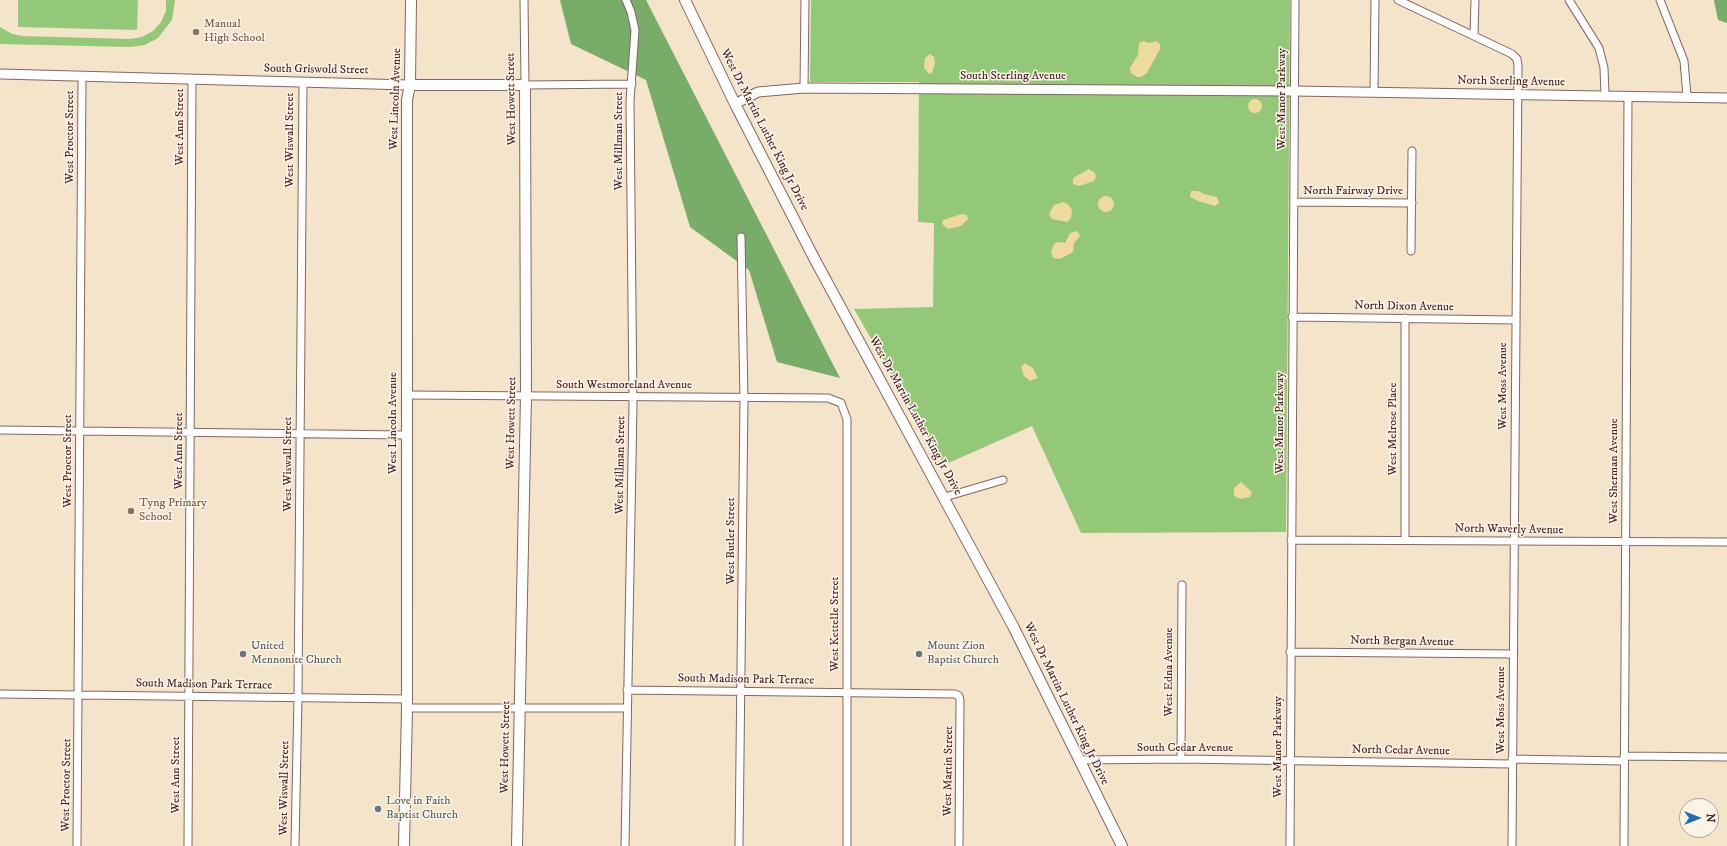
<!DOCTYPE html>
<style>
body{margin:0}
#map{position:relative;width:1727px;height:846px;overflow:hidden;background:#f4e5ca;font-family:"IM FELL DW Pica",serif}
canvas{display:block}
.north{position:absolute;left:1679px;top:798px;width:40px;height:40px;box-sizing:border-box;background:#fcf5e5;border:1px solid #b59f9b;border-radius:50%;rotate:90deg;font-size:11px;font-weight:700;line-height:16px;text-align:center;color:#4a1f2b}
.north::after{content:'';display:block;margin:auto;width:14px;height:18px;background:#1f6fb2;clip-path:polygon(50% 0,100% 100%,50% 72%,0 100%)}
</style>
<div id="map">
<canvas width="1727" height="846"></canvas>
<div class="north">N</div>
</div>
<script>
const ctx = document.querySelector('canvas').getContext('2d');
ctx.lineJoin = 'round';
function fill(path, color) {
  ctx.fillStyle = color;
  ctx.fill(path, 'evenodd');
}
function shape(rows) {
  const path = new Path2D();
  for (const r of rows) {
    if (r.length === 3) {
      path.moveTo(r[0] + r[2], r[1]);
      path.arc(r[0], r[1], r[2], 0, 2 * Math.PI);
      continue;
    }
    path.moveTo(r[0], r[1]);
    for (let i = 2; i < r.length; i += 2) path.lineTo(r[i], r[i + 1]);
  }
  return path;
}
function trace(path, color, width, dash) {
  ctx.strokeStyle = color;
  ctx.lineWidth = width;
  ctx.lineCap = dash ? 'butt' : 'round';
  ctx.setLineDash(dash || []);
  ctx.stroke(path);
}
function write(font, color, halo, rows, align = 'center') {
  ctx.font = font + ' "IM FELL DW Pica",serif';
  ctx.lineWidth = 3;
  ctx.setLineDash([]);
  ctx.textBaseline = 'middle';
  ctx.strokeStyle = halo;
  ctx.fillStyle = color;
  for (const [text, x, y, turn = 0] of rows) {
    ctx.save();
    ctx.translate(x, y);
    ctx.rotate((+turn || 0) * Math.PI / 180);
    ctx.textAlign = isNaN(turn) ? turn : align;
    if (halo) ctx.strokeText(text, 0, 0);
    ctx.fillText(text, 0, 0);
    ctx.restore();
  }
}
fill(shape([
 [18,0,138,0,137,30,18,27],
 [166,0,175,0,172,20,158,38,145,45,130,47,0,44,0,27,12,34,23,36,130,39,142,37,153,31,161,22,166,11],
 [811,0,1290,0,1286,532,1081,533,1032,426,944,465,854,309,933,307,934,223,918,222,919,82,810,82]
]), '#94c879');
fill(shape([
 [560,0,646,0,840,378,777,362,749,270,690,227,646,80,571,44],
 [1714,0,1727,0,1727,23,1718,20]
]), '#77ac69');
fill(shape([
 [1143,41,1149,43,1156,41,1160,44,1160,49,1147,73,1141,77,1137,77,1131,73,1130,68,1138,55,1139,43],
 [930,54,934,57,935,63,932,73,929,74,924,68,925,58],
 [1255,106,7],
 [1089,169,1095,173,1096,177,1094,181,1079,186,1073,184,1073,178],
 [1191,191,1198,191,1204,194,1217,197,1219,203,1215,206,1198,201,1190,197],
 [1106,204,8],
 [1063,202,1068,204,1072,210,1071,218,1067,222,1052,219,1049,214,1054,205],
 [962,214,967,215,968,219,961,226,948,229,942,224,943,220],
 [1077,231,1080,236,1074,243,1073,252,1060,259,1053,258,1051,251,1054,244,1058,242,1065,243,1070,233],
 [1025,363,1033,368,1038,378,1030,381,1024,376,1021,367],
 [1241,482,1252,492,1250,497,1241,499,1234,496,1234,488]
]), '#eeda9e');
const minor = shape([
 [524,0,525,85,632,84],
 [1398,0,1512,54,1517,59,1518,66,1512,846],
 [1569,0,1599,48,1604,68,1605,95],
 [1660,0,1684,61,1687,96],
 [1474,35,1475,0],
 [804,88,805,0],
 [1374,92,1375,0],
 [1294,202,1412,203],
 [1411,251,1412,151],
 [1292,317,1515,320],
 [406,395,828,398,841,403,847,419,847,846],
 [0,430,406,435],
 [945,497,1003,480],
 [1291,540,1727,542],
 [1405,540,1405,318],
 [1290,652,1513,654],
 [627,690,955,694,959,696,960,700,959,846],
 [0,694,407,699],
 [407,708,627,708],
 [1624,756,1727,757],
 [1181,759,1182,585],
 [1512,759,1624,761],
 [1081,760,1181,759,1512,764],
 [77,846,82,77],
 [188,846,192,80],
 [295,846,298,697,303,83],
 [625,846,633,405,630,101,635,30,631,12,626,0],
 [739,846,744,399,741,237],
 [1290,846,1295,0],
 [1624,846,1628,96]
]);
const tertiary = shape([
 [0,74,410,85],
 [735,104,758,92,804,88,1294,91,1727,98]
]);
const secondary = shape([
 [685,0,735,104,814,258,1013,626,1122,846],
 [410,85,525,85,526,396,517,846],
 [404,846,407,708,407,100,410,85,411,0]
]);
trace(minor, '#866463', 9);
trace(tertiary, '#866463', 11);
trace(secondary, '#866463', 12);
trace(minor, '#fff', 7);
trace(tertiary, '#fff', 9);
trace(secondary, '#fff', 10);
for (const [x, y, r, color] of [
 [196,32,4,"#8d6e63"],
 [131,511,4,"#8d6e63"],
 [243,654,4,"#6b7280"],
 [919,654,4,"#6b7280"],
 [378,809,4,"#6b7280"]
]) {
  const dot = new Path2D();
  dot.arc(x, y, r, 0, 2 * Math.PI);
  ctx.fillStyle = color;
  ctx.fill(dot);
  trace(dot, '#fcf5e5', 1.5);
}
write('12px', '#785e54', '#fcf5e5', [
 ["Manual",204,25],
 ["High School",204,39],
 ["Tyng Primary",139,504],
 ["School",139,518]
], 'left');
write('12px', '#4a1f2b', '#fcf5e5', [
 ["South Griswold Street",316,70,1],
 ["South Sterling Avenue",1013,77],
 ["North Sterling Avenue",1511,82,1],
 ["West Lincoln Avenue",396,99,-88],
 ["West Howett Street",512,99,-91],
 ["West Manor Parkway",1283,99,-90],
 ["West Ann Street",181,127,-90],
 ["West Dr Martin Luther King Jr Drive",764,130,63],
 ["West Proctor Street",71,137,-90],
 ["West Wiswall Street",291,140,-90],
 ["West Millman Street",620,141,-90],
 ["North Fairway Drive",1353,192],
 ["North Dixon Avenue",1404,307,1],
 ["South Westmoreland Avenue",624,386],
 ["West Moss Avenue",1504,386,-90],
 ["West Dr Martin Luther King Jr Drive",915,416,61],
 ["West Lincoln Avenue",394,423,-90],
 ["West Howett Street",512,423,-89],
 ["West Manor Parkway",1281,423,-90],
 ["West Melrose Place",1394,429,-90],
 ["West Ann Street",180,451,-90],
 ["West Proctor Street",69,461,-90],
 ["West Wiswall Street",289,464,-90],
 ["West Millman Street",621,465,-89],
 ["West Sherman Avenue",1615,471,-90],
 ["North Waverly Avenue",1509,530,1],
 ["West Butler Street",732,541,-90],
 ["West Kettelle Street",836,624,-90],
 ["North Bergan Avenue",1402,642,1],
 ["West Edna Avenue",1170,672,-90],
 ["South Madison Park Terrace",746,680,1],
 ["South Madison Park Terrace",204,685,1],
 ["West Dr Martin Luther King Jr Drive",1066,704,64],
 ["West Moss Avenue",1502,710,-90],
 ["West Howett Street",506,747,-89],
 ["West Manor Parkway",1279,747,-90],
 ["South Cedar Avenue",1185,749],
 ["North Cedar Avenue",1401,751,1],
 ["West Martin Street",949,771,-89],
 ["West Ann Street",177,775,-90],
 ["West Proctor Street",67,785,-89],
 ["West Wiswall Street",285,788,-89]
]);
write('12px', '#5b616d', '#fcf5e5', [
 ["United",251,647],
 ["Mennonite Church",251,661],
 ["Mount Zion",927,647],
 ["Baptist Church",927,661],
 ["Love in Faith",386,802],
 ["Baptist Church",386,816]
], 'left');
</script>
